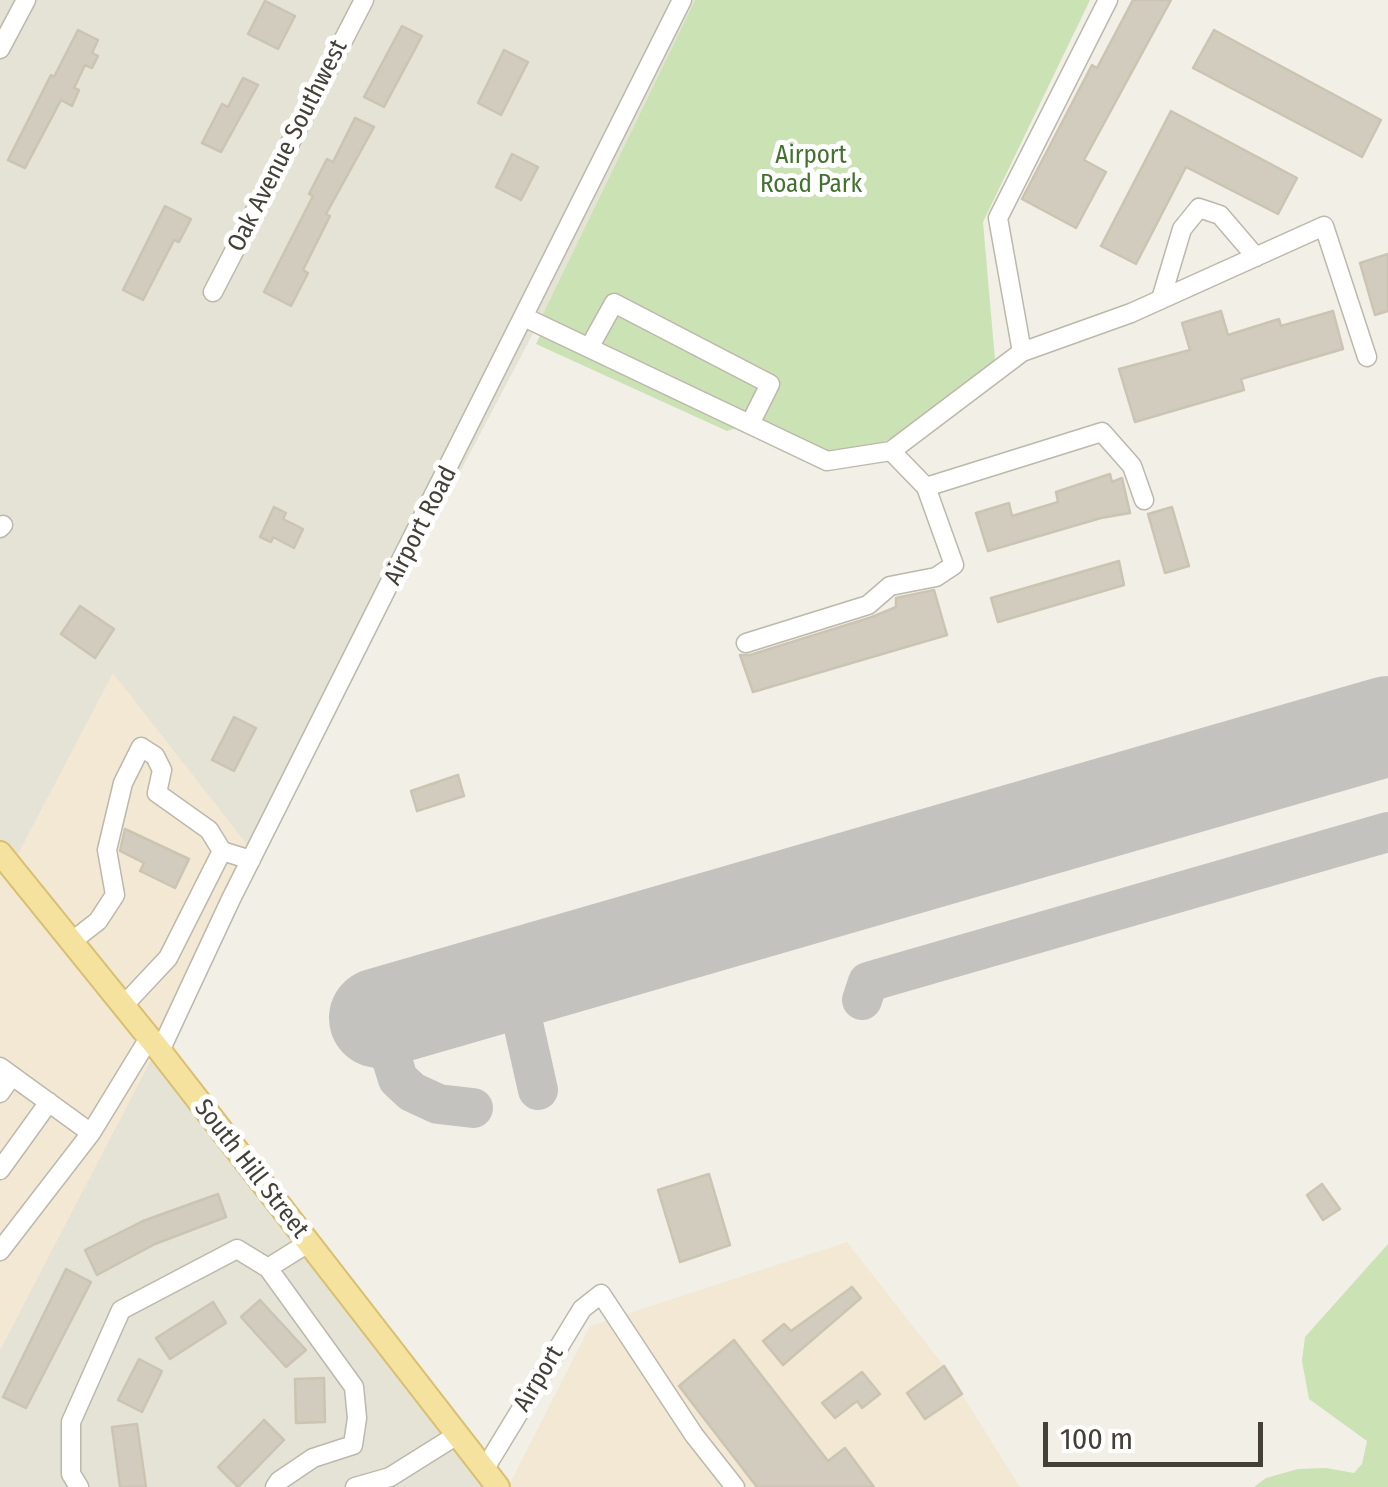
<!DOCTYPE html>
<style>
body{margin:0}
#map{position:relative;width:1388px;height:1487px;overflow:hidden;background:#f2efe7;font-family:"Fira Sans Condensed",sans-serif}
canvas{display:block}
.scale{position:absolute;left:1043px;top:1422px;width:220px;height:45px;box-sizing:border-box;border:5px solid #444037;border-top:0;padding-left:12px;font-size:30px;line-height:35px;white-space:nowrap;color:#444037;-webkit-text-stroke:8px #fff;paint-order:stroke}
</style>
<div id="map">
<canvas width="1388" height="1487"></canvas>
<div class="scale">100 m</div>
</div>
<script>
const ctx = document.querySelector('canvas').getContext('2d');
ctx.lineJoin = 'round';
function fill(path, color) {
  ctx.fillStyle = color;
  ctx.fill(path, 'evenodd');
}
function shape(rows) {
  const path = new Path2D();
  for (const r of rows) {
    path.moveTo(r[0], r[1]);
    for (let i = 2; i < r.length; i += 2) path.lineTo(r[i], r[i + 1]);
  }
  return path;
}
function trace(path, color, width, dash) {
  ctx.strokeStyle = color;
  ctx.lineWidth = width;
  ctx.lineCap = dash ? 'butt' : 'round';
  ctx.setLineDash(dash || []);
  ctx.stroke(path);
}
function write(font, color, halo, rows, align = 'center') {
  ctx.font = font + ' "Fira Sans Condensed",sans-serif';
  ctx.lineWidth = 10;
  ctx.setLineDash([]);
  ctx.textBaseline = 'middle';
  ctx.strokeStyle = halo;
  ctx.fillStyle = color;
  for (const [text, x, y, turn = 0] of rows) {
    ctx.save();
    ctx.translate(x, y);
    ctx.rotate((+turn || 0) * Math.PI / 180);
    ctx.textAlign = isNaN(turn) ? turn : align;
    if (halo) ctx.strokeText(text, 0, 0);
    ctx.fillText(text, 0, 0);
    ctx.restore();
  }
}
fill(shape([
 [0,0,695,0,538,324,257,857,9,870,0,859],
 [156,1047,507,1487,0,1487,0,1350]
]), '#e5e2d6');
fill(shape([
 [113,673,257,857,0,1350,0,859,10,869],
 [847,1242,944,1366,1020,1487,508,1487,590,1326]
]), '#f2e8d4');
fill(shape([
 [695,0,1090,0,983,222,995,360,903,433,846,459,740,427,727,431,536,344,544,327,538,324],
 [1388,1244,1388,1487,1254,1487,1266,1478,1298,1469,1326,1468,1354,1473,1362,1464,1367,1441,1309,1399,1302,1361,1305,1337]
]), '#cae2b4');
trace(shape([
 [513,979,538,1090],
 [862,1000,868,982,1388,832],
 [379,1018,398,1079,412,1092,438,1104,473,1108]
]), '#c4c2be', 40);
trace(shape([
 [379,1018,1388,726]
]), '#c4c2be', 100);
const building = shape([
 [1133,0,1171,0,1084,160,1106,172,1076,228,1022,199,1092,65,1097,68,1133,0],
 [265,1,295,16,278,49,248,34,265,1],
 [402,26,422,36,384,107,364,97,402,26],
 [78,30,98,40,92,53,98,56,92,68,85,65,74,88,79,90,72,106,61,100,25,168,8,160,51,75,54,77,78,30],
 [1214,30,1381,120,1362,157,1193,68,1214,30],
 [504,50,528,62,501,115,478,103,504,50],
 [243,78,258,85,221,152,202,143,222,104,228,107,243,78],
 [1171,111,1297,178,1278,214,1186,167,1136,264,1101,246,1171,111],
 [355,118,374,127,326,214,330,216,303,270,308,273,291,306,264,292,313,196,309,194,327,159,333,162,355,118],
 [512,154,538,167,521,200,496,187,512,154],
 [165,206,191,219,179,242,174,240,143,300,123,290,165,206],
 [1388,254,1388,311,1375,315,1360,263,1388,254],
 [1221,311,1228,335,1279,319,1281,326,1333,311,1343,349,1241,379,1244,390,1135,422,1119,369,1190,350,1182,323,1221,311],
 [1110,474,1112,482,1122,478,1130,513,1101,518,988,551,976,513,1009,503,1012,516,1058,502,1056,492,1110,474],
 [274,507,286,513,283,519,303,529,294,548,273,537,271,542,260,537,274,507],
 [1172,507,1189,566,1165,573,1148,514,1172,507],
 [1119,561,1124,585,998,622,991,598,1119,561],
 [934,590,947,635,753,692,740,655,750,655,872,617,896,607,896,598,934,590],
 [80,606,114,629,95,658,61,634,80,606],
 [234,717,256,728,234,771,212,760,234,717],
 [458,775,464,796,417,811,411,791,458,775],
 [125,829,189,859,175,888,140,871,144,863,120,851,125,829],
 [709,1174,730,1245,680,1262,658,1190,709,1174],
 [1322,1184,1340,1209,1323,1220,1307,1195,1322,1184],
 [218,1194,226,1217,155,1244,97,1275,85,1250,143,1221,218,1194],
 [66,1269,91,1282,26,1408,3,1397,66,1269],
 [852,1287,861,1298,783,1365,763,1341,784,1324,791,1331,852,1287],
 [260,1300,306,1350,286,1367,241,1317,260,1300],
 [213,1302,226,1323,170,1359,156,1338,213,1302],
 [734,1340,828,1461,845,1448,874,1487,757,1487,679,1386,734,1340],
 [139,1359,162,1371,142,1412,118,1400,139,1359],
 [944,1366,962,1394,925,1419,907,1393,944,1366],
 [862,1372,880,1394,862,1408,857,1401,835,1418,822,1403,862,1372],
 [324,1378,325,1422,296,1423,295,1379,324,1378],
 [264,1420,284,1440,238,1487,218,1467,264,1420],
 [137,1424,146,1487,120,1487,112,1427,137,1424]
]);
fill(building, '#d2ccbe');
trace(building, '#ccc4b2', 2.5);
const minor = shape([
 [0,49,26,0],
 [213,292,364,0],
 [1161,299,1182,229,1199,208,1220,215,1256,257],
 [524,317,827,461,891,451,1022,352,998,218,1108,0],
 [589,348,614,303,770,384,750,424],
 [1022,352,1131,313,1324,226,1367,357],
 [926,487,1102,432,1132,466,1144,500],
 [0,528,3,525],
 [746,643,868,605,890,586,936,577,954,565,926,487,891,451],
 [71,942,98,921,115,895,107,850,123,783,141,747,155,756,162,770,157,793,209,830,222,851,251,860],
 [123,1006,168,958,222,851],
 [160,1051,231,899,682,0],
 [0,1067,91,1133],
 [0,1093,12,1076],
 [0,1170,49,1102],
 [0,1251,91,1133,149,1038],
 [268,1268,308,1243],
 [484,1470,582,1309,601,1294,694,1435,735,1487],
 [79,1487,71,1474,71,1422,121,1310,237,1249,268,1268,354,1387,357,1418,353,1445,313,1458,279,1481,275,1487],
 [355,1487,390,1477,457,1435]
]);
const major = shape([
 [0,853,160,1051,498,1487]
]);
trace(minor, '#bcb8ab', 21);
trace(major, '#d8c070', 26);
trace(minor, '#fff', 18);
trace(major, '#f4e29e', 22);
write('25px', '#444037', '#fff', [
 ["Oak Avenue Southwest",288,146,-63],
 ["Airport Road",421,526,-63],
 ["South Hill Street",251,1169,52],
 ["Airport",539,1379,-59]
]);
write('25px', '#447030', '#fff', [
 ["Airport",811,156],
 ["Road Park",811,185]
]);
</script>
